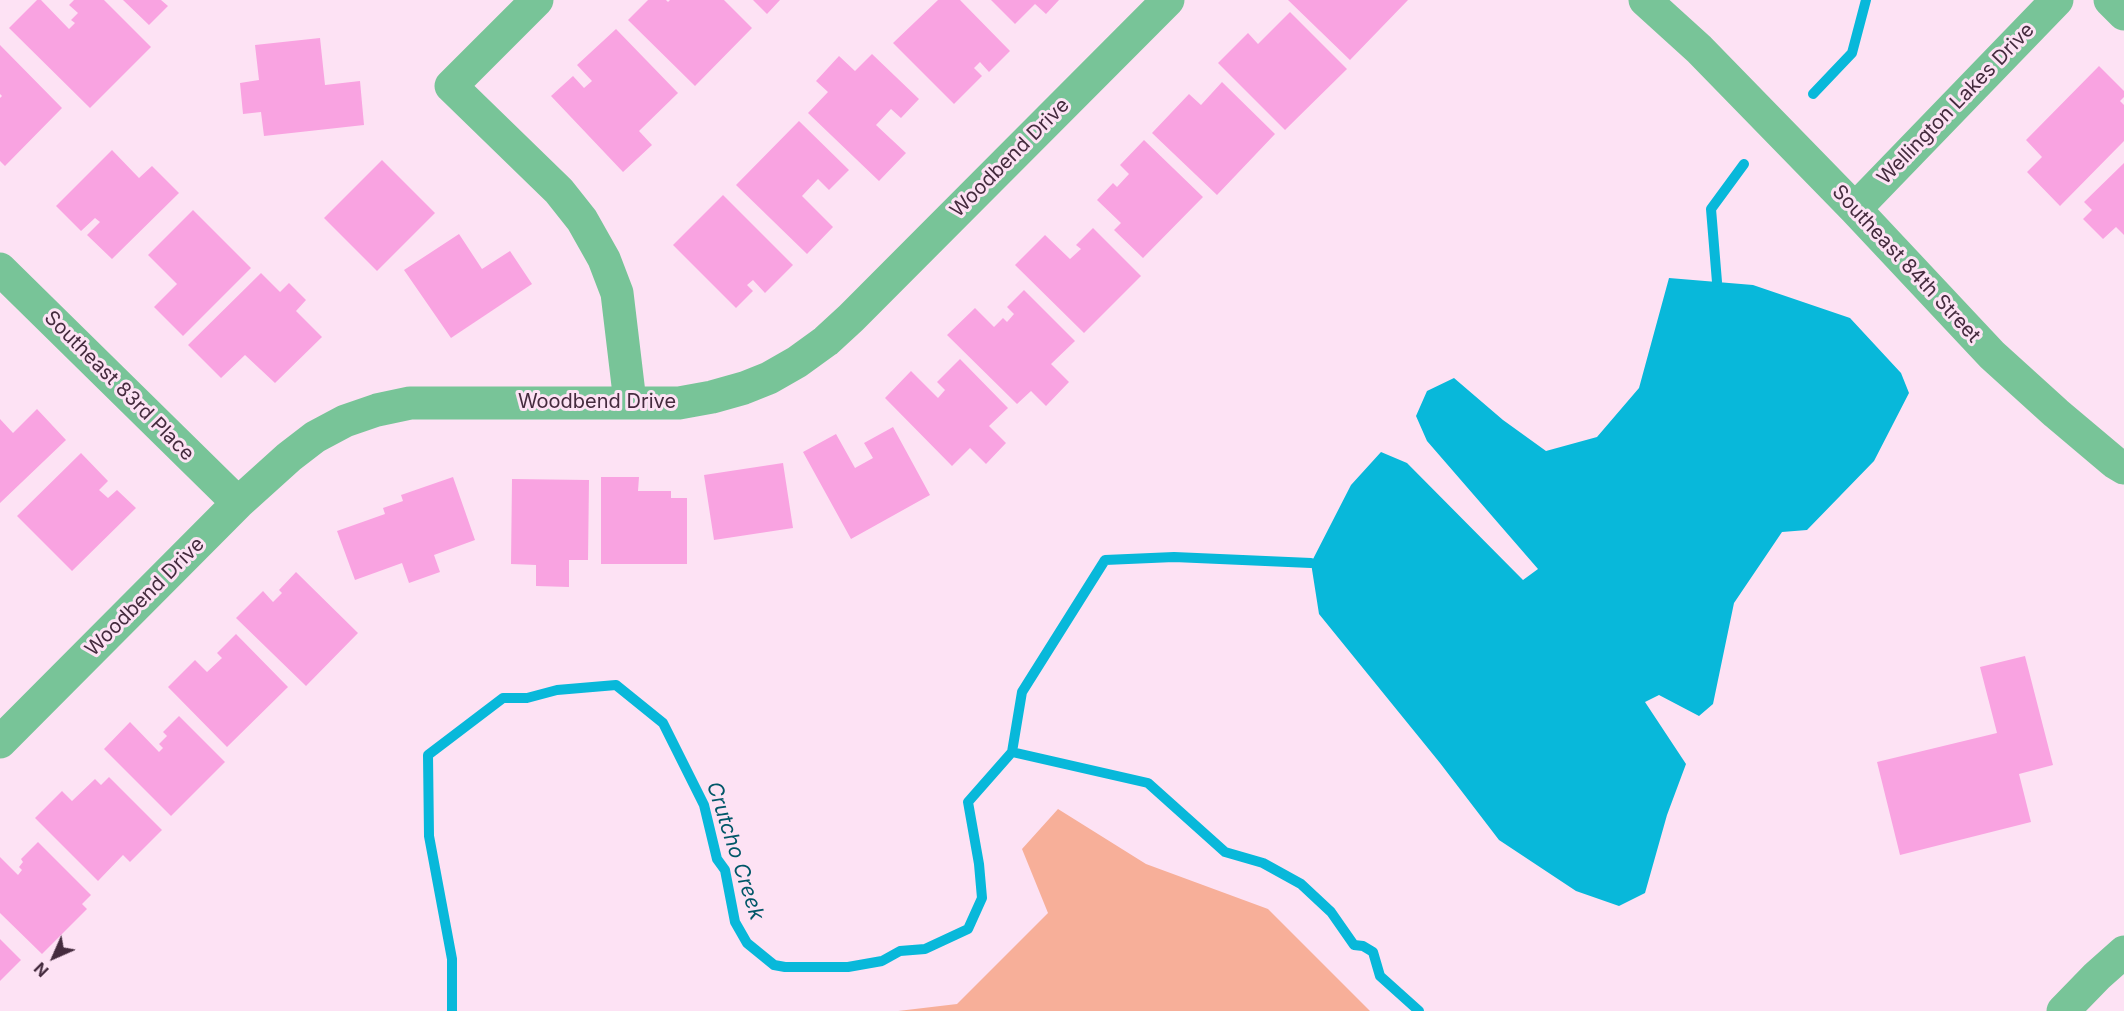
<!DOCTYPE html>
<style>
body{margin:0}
#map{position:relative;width:2124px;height:1011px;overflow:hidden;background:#fde2f4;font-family:Inter,sans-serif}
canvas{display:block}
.north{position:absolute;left:24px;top:927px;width:60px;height:60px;-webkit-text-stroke:4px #fde2f4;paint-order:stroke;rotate:225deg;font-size:16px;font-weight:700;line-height:24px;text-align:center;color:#452b3e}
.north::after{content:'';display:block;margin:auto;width:21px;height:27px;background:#452b3e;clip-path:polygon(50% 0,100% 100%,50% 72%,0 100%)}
</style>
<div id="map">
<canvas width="2124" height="1011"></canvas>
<div class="north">N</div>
</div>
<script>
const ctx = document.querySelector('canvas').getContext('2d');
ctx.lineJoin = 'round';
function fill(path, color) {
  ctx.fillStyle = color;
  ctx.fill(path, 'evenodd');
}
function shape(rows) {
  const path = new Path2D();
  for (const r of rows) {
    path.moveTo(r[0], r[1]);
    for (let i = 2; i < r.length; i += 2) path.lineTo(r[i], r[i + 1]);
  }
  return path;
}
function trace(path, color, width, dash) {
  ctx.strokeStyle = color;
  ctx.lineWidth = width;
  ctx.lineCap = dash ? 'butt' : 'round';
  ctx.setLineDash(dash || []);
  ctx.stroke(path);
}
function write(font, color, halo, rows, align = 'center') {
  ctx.font = font + ' Inter,sans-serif';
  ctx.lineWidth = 6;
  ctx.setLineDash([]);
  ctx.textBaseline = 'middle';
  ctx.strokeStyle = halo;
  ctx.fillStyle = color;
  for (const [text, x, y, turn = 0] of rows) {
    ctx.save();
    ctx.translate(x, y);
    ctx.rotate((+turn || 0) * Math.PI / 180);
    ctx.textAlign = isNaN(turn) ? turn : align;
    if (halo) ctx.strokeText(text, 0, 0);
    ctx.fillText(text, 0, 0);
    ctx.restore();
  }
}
fill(shape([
 [1058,809,1146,864,1268,909,1370,1011,898,1011,957,1004,1048,913,1022,849]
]), '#f7af99');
fill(shape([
 [1669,278,1753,285,1850,318,1901,373,1909,393,1874,461,1807,530,1782,532,1734,603,1713,704,1699,716,1659,695,1645,702,1686,764,1667,815,1645,893,1619,906,1576,891,1499,840,1440,763,1319,614,1311,563,1351,485,1381,452,1407,463,1523,580,1538,569,1427,441,1416,416,1427,391,1454,378,1503,420,1546,451,1597,437,1639,388]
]), '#08b8da');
trace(shape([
 [1813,94,1852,53,1866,0],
 [1717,282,1711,209,1744,164],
 [1012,752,1022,692,1105,560,1174,557,1311,563],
 [452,1011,452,959,429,836,428,755,503,698,527,698,557,690,616,685,663,723,704,805,717,859,725,870,735,922,747,943,774,965,785,967,848,967,882,961,900,951,925,949,968,929,982,898,979,864,968,802,1012,752,1148,783,1225,852,1263,863,1301,884,1331,912,1354,945,1363,946,1373,952,1380,976,1419,1011]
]), '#08b8da', 10);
fill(shape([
 [37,0,41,0,69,29,75,23,71,20,78,13,69,5,74,0,104,0,151,47,90,108,9,28],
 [123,0,161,0,168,6,149,25],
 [648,0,666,0,668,2,670,0,724,0,752,28,695,86,628,20],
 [753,0,780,0,767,14],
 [938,0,960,0,1010,51,989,72,980,62,974,68,982,76,954,104,893,43],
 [991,0,1059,0,1046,14,1035,4,1015,24],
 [1288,0,1408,0,1350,60],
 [1290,12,1347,69,1285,130,1218,63,1248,33,1258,44],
 [616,29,678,93,639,131,652,145,623,172,551,96,573,76,584,88,592,81,577,65],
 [320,38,325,85,360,81,364,125,264,136,261,112,243,114,240,83,259,80,255,45],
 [0,45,62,108,5,166,0,161,0,98,2,96,0,94],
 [872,54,919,99,901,118,891,109,876,125,906,153,879,181,808,113,828,92,816,81,839,56,855,71],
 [2099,66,2124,91,2124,97,2120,101,2124,105,2124,141,2060,206,2027,172,2042,157,2026,140],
 [1222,82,1275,134,1217,195,1152,133,1189,94,1201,105],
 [799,121,849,170,829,190,818,179,802,196,833,227,807,254,736,185],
 [1144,140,1203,197,1143,258,1114,230,1121,223,1097,200,1113,183,1117,187,1129,174,1120,165],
 [112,150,139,178,152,166,179,193,112,259,87,235,100,222,95,218,81,231,56,206],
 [382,160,435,213,377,271,324,218],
 [2124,163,2124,235,2116,227,2103,239,2083,219,2092,210,2084,202],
 [723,195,793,265,765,293,753,280,747,285,753,291,736,308,673,245],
 [193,210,251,268,183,336,154,307,177,284,148,255],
 [1093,228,1141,276,1084,333,1015,265,1045,235,1070,259,1081,249,1076,245],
 [459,234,482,269,510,251,532,284,451,338,404,270],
 [261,273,280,292,289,283,306,300,296,311,322,337,275,383,245,355,221,378,188,345],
 [1024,290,1075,341,1051,364,1069,382,1046,406,1031,391,1017,404,947,335,975,308,994,327,1003,318,1007,322,1014,314,1007,307],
 [960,359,1008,408,989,426,1006,443,986,464,970,448,952,466,885,398,911,371,938,398,945,390,937,382],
 [37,409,66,440,0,503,0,419,13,433],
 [893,427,930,495,851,539,803,452,836,434,855,468,873,458,864,443],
 [81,453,108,481,99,490,108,498,117,490,136,508,72,571,17,516],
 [783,463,793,528,714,540,704,475],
 [453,477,475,540,434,555,440,572,409,583,402,563,355,580,337,531,385,514,383,508,403,501,401,495],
 [601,477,639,477,638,491,671,491,671,498,687,498,687,564,601,564],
 [512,479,589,480,588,560,569,560,569,587,536,586,536,565,511,564],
 [296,572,358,633,306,686,236,618,263,591,273,602,282,593,279,590],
 [236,634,288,687,227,747,168,687,195,660,207,672,222,658,217,653],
 [2025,656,2053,765,2019,774,2031,822,1900,855,1877,762,1997,733,1980,667],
 [179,716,225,762,171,816,104,749,130,722,159,752,163,748,159,744,167,736,163,732],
 [109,777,162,830,130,862,123,855,98,881,35,818,62,791,72,801,95,779,101,785],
 [38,842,91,895,82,904,87,909,42,954,0,913,0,857,18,875,22,870,19,867,23,862,21,859],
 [0,939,21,960,0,981]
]), '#f9a3e1');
trace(shape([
 [537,0,451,86,559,191,582,220,604,259,617,293,630,402],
 [1645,0,1699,49,1855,209,1992,355,2056,413,2114,462,2124,468],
 [2110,0,2124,14],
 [1855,209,2057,0],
 [0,269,238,503],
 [0,742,238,503,289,457,315,437,345,421,377,410,410,403,679,403,712,397,744,388,769,378,797,362,826,341,851,318,1168,0],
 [2063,1011,2097,976,2124,952]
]), '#78c498', 33);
write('20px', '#452b3e', '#fde2f4', [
 ["Wellington Lakes Drive",1956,104,-46],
 ["Woodbend Drive",1010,158,-45],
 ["Southeast 84th Street",1906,264,47],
 ["Southeast 83rd Place",119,386,45],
 ["Woodbend Drive",597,402],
 ["Woodbend Drive",145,597,-45]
]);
write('italic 21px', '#005768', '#fde2f4', [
 ["Crutcho Creek",735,851,72]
]);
</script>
